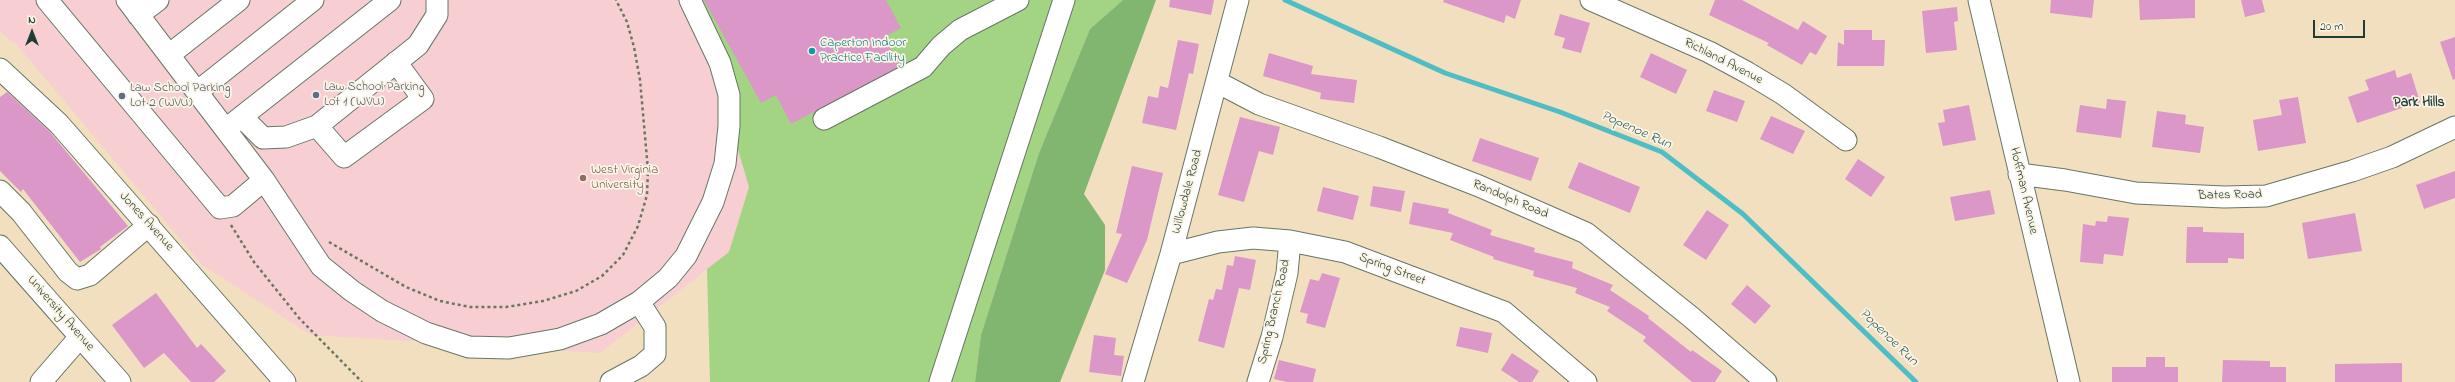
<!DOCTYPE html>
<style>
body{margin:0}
#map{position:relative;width:2455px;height:382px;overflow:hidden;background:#f2dfc0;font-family:"Indie Flower",sans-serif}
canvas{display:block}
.north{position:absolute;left:12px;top:12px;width:40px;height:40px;-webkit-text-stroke:3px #fcf5e5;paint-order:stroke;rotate:0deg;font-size:11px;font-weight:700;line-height:16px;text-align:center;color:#1f3d34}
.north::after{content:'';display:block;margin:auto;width:14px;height:18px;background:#1f3d34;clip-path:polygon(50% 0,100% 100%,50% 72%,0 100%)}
.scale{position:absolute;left:2313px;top:20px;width:52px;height:18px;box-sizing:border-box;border:2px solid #1f3d34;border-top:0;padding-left:5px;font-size:12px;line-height:14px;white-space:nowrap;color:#1f3d34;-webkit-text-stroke:3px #fcf5e5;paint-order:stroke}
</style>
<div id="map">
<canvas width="2455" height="382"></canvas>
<div class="north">N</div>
<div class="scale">20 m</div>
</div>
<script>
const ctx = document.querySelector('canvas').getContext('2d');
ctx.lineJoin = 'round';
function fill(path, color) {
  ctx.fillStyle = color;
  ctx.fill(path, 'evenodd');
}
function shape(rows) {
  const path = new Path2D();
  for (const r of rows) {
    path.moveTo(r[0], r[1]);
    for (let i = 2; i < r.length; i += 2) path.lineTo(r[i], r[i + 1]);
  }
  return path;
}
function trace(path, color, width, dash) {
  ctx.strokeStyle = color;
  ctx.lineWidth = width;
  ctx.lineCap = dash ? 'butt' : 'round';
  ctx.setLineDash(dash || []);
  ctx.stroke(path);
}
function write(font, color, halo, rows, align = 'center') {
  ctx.font = font + ' "Indie Flower",sans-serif';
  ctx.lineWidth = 3.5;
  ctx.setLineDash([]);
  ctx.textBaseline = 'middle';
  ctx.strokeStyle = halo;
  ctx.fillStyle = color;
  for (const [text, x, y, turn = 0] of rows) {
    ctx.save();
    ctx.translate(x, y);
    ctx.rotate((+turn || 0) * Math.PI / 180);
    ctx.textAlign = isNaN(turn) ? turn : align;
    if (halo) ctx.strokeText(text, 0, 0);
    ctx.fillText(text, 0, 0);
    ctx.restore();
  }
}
fill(shape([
 [0,0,1126,0,979,382,732,382,728,253,600,353,311,335,202,265,17,45,0,32]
]), '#f7cfd2');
fill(shape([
 [678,0,1123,0,1090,29,1039,153,981,335,975,382,710,382,707,269,729,252,749,187,705,36]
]), '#a2d483');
fill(shape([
 [1123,0,1156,0,1084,194,1105,225,1105,270,1060,382,975,382,981,335,1039,153,1090,29]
]), '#81b671');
trace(shape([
 [1285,0,1445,73,1560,112,1662,152,1743,214,1916,382]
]), '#4fbec4', 5);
fill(shape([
 [704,0,886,0,901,28,884,37,900,66,791,124,776,95,761,103],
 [1170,0,1214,0,1211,15,1169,7],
 [1444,0,1521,0,1515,19,1506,15,1504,23,1443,2],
 [1715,0,1742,0,1798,30,1803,21,1827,36,1816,55,1810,52,1802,65,1767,45,1769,43,1709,15],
 [2051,0,2094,0,2092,18,2050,13],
 [2139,0,2195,0,2195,18,2140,20],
 [2241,0,2262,0,2265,12,2245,17],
 [1957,7,1958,21,1954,22,1957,50,1926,53,1922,11],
 [1560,14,1590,23,1581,53,1562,48,1565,38,1554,35],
 [1844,30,1872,30,1872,40,1885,40,1884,66,1837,66,1838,42,1844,45],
 [2455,37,2455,79,2453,80,2440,42],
 [1178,40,1199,44,1193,74,1189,73,1176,130,1142,123,1148,96,1158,98,1160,86,1168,88],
 [1269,53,1313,66,1311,74,1357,80,1354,103,1320,99,1321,93,1263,76],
 [1651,53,1687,70,1676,94,1640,77],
 [2395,70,2397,78,2411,73,2420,102,2357,123,2348,97,2369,90,2365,80],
 [1714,90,1745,101,1737,122,1706,111],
 [7,92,50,132,128,226,100,247,101,249,80,262,23,189,21,192,0,171,0,97],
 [2298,97,2306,143,2258,151,2253,120,2282,115,2279,100],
 [2107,99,2126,101,2121,138,2076,132,2080,105,2106,109],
 [1969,105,1976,140,1943,146,1938,123,1945,122,1943,110],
 [2157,111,2186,115,2185,124,2204,127,2200,153,2152,147],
 [1771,116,1805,131,1793,154,1760,139],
 [1240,117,1280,127,1273,155,1259,151,1244,202,1218,195],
 [1480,138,1539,158,1531,181,1472,161],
 [1858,159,1885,177,1871,197,1845,179],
 [1579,162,1640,187,1630,213,1568,188],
 [1132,166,1163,173,1147,240,1127,283,1105,274,1122,234,1116,233],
 [2455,171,2455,198,2424,209,2416,185],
 [1373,186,1405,191,1401,212,1370,206],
 [1323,187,1359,196,1353,220,1317,211],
 [1990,190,1995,214,1955,221,1950,197],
 [1413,202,1449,209,1448,213,1492,230,1490,235,1535,248,1534,252,1573,262,1572,268,1613,285,1610,290,1649,316,1648,318,1691,352,1692,350,1722,371,1715,382,1692,382,1643,341,1646,337,1607,311,1610,307,1575,293,1577,288,1533,276,1534,271,1493,259,1494,257,1450,240,1453,233,1409,224],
 [1707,210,1729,225,1706,260,1683,245],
 [2355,213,2362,251,2308,259,2302,223],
 [2108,216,2129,218,2123,256,2104,254,2103,264,2080,262,2083,224,2095,226,2096,221,2107,222],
 [2187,227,2203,227,2203,232,2244,233,2244,259,2228,258,2228,263,2186,263],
 [1235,256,1256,260,1250,290,1239,288,1224,348,1198,341,1209,299,1213,300,1216,289,1222,290,1227,265,1233,266],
 [1322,273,1340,278,1325,328,1306,323,1308,314,1300,312,1310,279,1319,281],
 [1747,285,1771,306,1755,324,1731,304],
 [156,293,197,348,201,344,226,371,214,382,191,382,164,353,144,368,112,325],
 [1460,327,1492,333,1488,353,1456,346],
 [1094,335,1116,338,1114,355,1124,356,1121,376,1089,372],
 [1512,353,1539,371,1532,382,1519,382,1501,370],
 [2146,357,2165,357,2165,367,2178,367,2178,382,2112,382,2112,367,2146,367],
 [1279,360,1316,369,1313,382,1287,382,1274,379],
 [2223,360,2270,361,2270,367,2286,367,2286,382,2222,382],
 [2402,363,2402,382,2335,382,2335,364]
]), '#da97c8');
const minor = shape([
 [47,0,220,208,233,206,264,180],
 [127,0,264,180,321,266,352,291,382,311,426,333,469,347,509,348,560,339,601,324,639,302,668,278,686,256,713,202,725,164,729,126,729,95,720,63,690,0],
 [1591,0,1709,52,1748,73,1783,94,1846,140],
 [1979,0,2069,382],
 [138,15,158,0],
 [169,55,239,0],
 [0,69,59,124,285,382],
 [1217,82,1259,104,1379,147,1479,186,1586,233,1691,317,1766,382],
 [197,92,313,0],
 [242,117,263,138,286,137,317,126,418,45,437,15,437,0],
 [824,119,923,67,941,46,960,30,1018,0],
 [231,125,390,0],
 [317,126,344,157,423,99,396,62],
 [2019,174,2065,180,2136,193,2224,197,2266,196,2352,171,2392,157,2455,127],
 [0,191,21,212,68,272,77,279,90,275,149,225],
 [0,246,120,382],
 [1171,254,1218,242,1253,238,1290,241,1345,252,1504,312,1586,382],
 [41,382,80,337],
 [611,382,641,366,655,354,655,327,639,302],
 [940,382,1064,0],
 [1133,382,1171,254,1238,0],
 [1258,382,1272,337,1287,273,1290,241]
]);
trace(minor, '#697665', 23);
trace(shape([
 [231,225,254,262,299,318,362,382],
 [329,242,406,287,440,301,470,307,506,307,543,301,576,291,602,276,623,255,638,226,647,195,648,170,640,80,634,47,627,22,616,0]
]), '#697665', 2.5, [3, 3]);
trace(minor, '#fff', 21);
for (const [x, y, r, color] of [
 [812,51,4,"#0f9aa8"],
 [316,95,4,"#5c6f8a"],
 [122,96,4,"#5c6f8a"],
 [583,178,4,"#8d6e63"]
]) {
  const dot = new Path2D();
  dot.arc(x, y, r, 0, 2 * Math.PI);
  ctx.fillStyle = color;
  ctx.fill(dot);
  trace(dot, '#fcf5e5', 1.5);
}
write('13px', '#0d838f', '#fcf5e5', [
 ["Caperton Indoor",820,44],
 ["Practice Facility",820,59]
], 'left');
write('13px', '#1f3d34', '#fcf5e5', [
 ["Richland Avenue",1723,62,27],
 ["Hoffman Avenue",2023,191,77],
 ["Willowdale Road",1188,192,-75],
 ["Bates Road",2230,196,-1],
 ["Randolph Road",1510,200,23],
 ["Jones Avenue",146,222,48],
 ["Spring Street",1392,270,21],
 ["Spring Branch Road",1275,312,-77],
 ["University Avenue",60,314,49]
]);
write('13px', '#4e5e75', '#fcf5e5', [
 ["Law School Parking",324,88],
 ["Lot 1 (WVU)",324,103],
 ["Law School Parking",130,89],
 ["Lot 2 (WVU)",130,104]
], 'left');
write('13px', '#785e54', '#fcf5e5', [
 ["West Virginia",591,171],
 ["University",591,186]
], 'left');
write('bold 14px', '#1f3d34', '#fcf5e5', [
 ["Park Hills",2419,104]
]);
write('italic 14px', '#2b5d58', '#fcf5e5', [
 ["Popenoe Run",1636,131,24],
 ["Popenoe Run",1888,338,44]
]);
</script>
